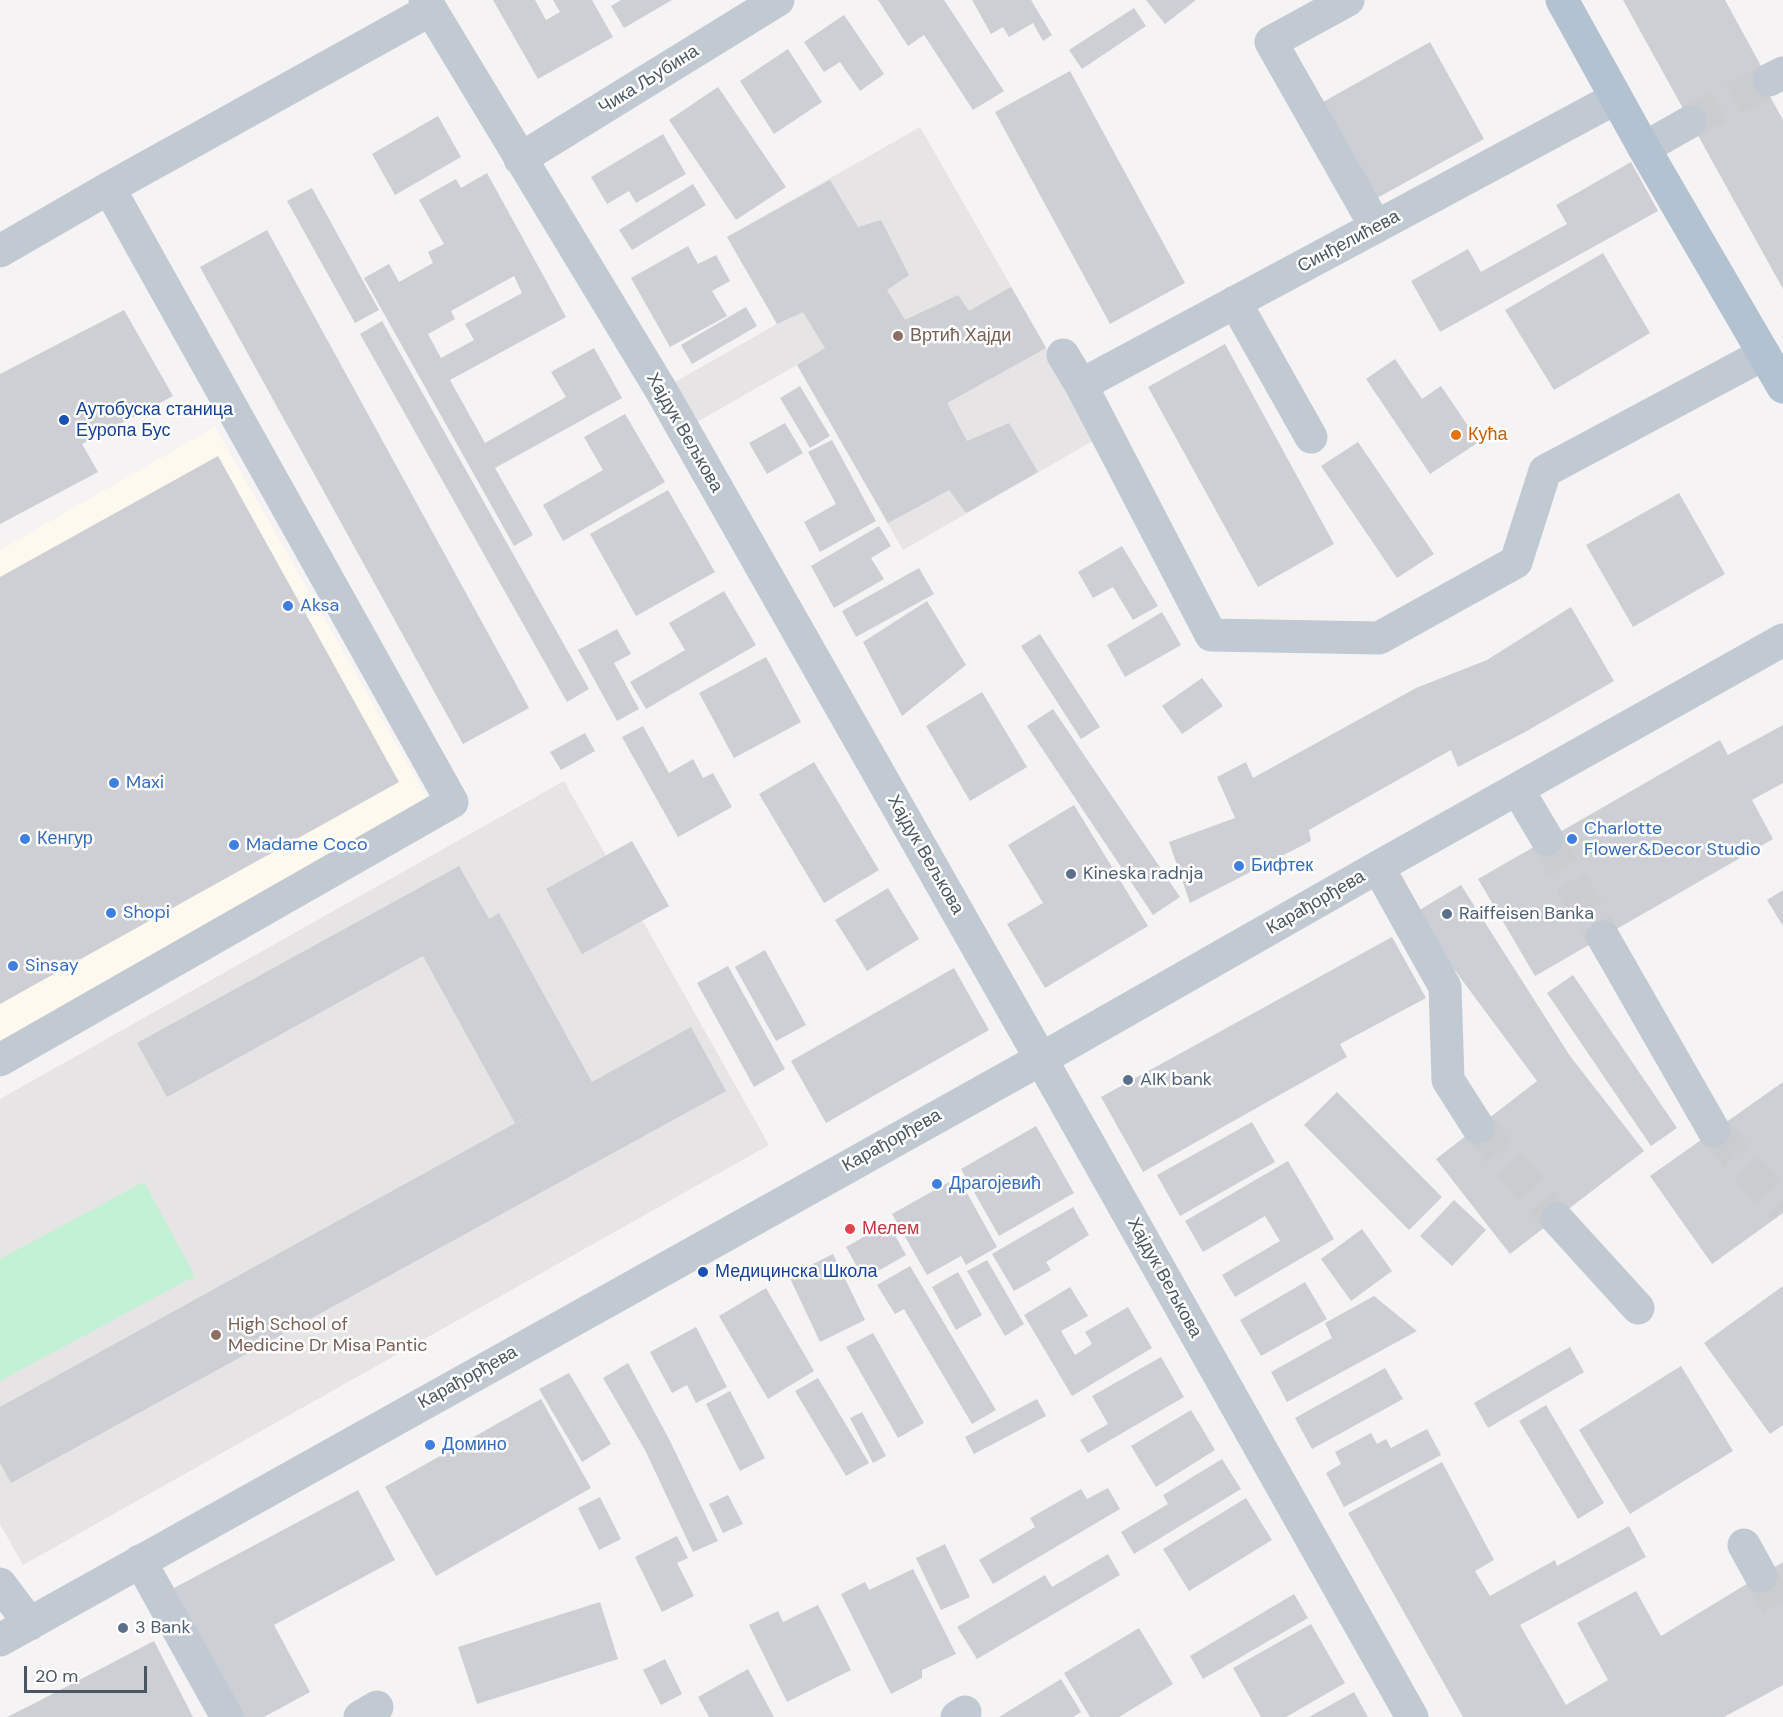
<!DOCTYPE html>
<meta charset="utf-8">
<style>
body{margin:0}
#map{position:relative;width:1783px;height:1717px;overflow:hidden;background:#f5f3f3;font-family:"DM Sans",sans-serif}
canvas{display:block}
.scale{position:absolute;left:24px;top:1666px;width:123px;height:27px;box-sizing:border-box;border:3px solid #4a5661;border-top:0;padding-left:8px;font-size:18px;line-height:21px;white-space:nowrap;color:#4a5661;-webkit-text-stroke:4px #fff;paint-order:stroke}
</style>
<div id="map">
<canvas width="1783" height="1717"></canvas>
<div class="scale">20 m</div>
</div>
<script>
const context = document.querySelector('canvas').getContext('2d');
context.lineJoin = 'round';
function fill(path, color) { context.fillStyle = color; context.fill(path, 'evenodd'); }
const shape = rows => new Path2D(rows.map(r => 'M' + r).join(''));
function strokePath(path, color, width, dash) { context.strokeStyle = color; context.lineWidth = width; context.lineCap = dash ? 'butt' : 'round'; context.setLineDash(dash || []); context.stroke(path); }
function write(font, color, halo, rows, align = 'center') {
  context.font = font + ' "DM Sans",sans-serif'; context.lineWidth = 5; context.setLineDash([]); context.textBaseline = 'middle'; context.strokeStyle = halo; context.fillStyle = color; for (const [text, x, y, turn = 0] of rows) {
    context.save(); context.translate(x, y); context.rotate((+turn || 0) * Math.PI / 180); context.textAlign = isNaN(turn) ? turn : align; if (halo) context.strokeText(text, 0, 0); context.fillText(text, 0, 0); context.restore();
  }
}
const commercial = shape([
 [215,427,427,798,0,1042,0,550]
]);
const education = shape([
 [920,127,1098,438,903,550,797,365,683,430,661,390,777,324,727,237],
 [564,781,769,1145,23,1565,0,1524,0,1099]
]);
const green = shape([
 [144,1182,195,1276,0,1381,0,1259]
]);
const building = shape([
 [493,0,535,0,546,20,560,12,553,0,592,0,613,37,538,79],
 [621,0,672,0,624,28,611,6],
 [878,0,944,0,1004,91,973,110,924,35,908,46],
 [972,0,1031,0,1052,35,1043,41,1033,23,1009,37,1003,27,991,34],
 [1146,0,1196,0,1165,24],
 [1623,0,1725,0,1772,86,1766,89,1783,120,1783,289],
 [1134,8,1146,26,1082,69,1069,50],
 [844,15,884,74,860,91,840,62,824,72,804,42],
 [1430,42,1484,139,1377,198,1323,102],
 [788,49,822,102,774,134,740,81],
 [1070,71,1185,283,1110,324,995,112],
 [718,87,786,187,736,220,669,120],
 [438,116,461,157,395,195,372,154],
 [663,134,686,174,636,203,629,191,607,204,591,177],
 [1631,162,1658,211,1440,332,1411,281,1468,249,1481,272,1567,224,1556,205],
 [487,173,566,317,450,380,485,443,566,397,551,372,594,348,622,398,495,468,533,535,514,546,364,278,389,264,399,282,433,263,428,252,444,244,419,200,456,179,461,188],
 [514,276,522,293,465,324,474,340,441,358,428,334,455,319,451,311],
 [830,180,858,227,881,220,909,275,887,290,905,320,958,295,969,311,1011,287,1046,348,947,403,967,441,1009,423,1038,472,966,513,949,490,888,523,797,365,825,348,803,312,777,324,727,237],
 [693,184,706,205,632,250,619,230],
 [312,188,379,310,355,323,287,201],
 [267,230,529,708,463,744,200,267],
 [688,246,698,264,716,255,730,281,712,291,727,316,670,347,631,278],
 [1603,253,1650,333,1554,390,1505,310],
 [746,307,757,326,692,364,681,345],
 [124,310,173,396,82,444,98,472,0,524,0,374],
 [382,321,589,689,567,702,360,334],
 [1225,344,1334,544,1258,587,1148,387],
 [1395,359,1422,399,1441,386,1479,442,1430,474,1366,379],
 [800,386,830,436,810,448,780,398],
 [625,414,665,482,563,541,543,505,603,470,584,437],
 [785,423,803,453,767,474,749,443],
 [832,440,876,521,820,552,804,522,836,504,808,452],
 [1358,442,1434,554,1397,578,1321,466],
 [218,456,399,782,0,1004,0,577],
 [668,490,715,572,636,616,590,534],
 [1679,493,1725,574,1633,627,1586,545],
 [879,526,891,546,871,558,884,579,834,608,811,566],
 [1122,546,1158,606,1133,620,1113,587,1093,598,1078,572],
 [919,568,934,594,856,637,842,611],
 [724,591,756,645,646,709,630,682,685,650,669,623],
 [927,601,966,665,902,716,863,642],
 [1571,607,1614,681,1525,732,1458,767,1451,750,1309,830,1311,841,1190,903,1169,842,1235,818,1217,777,1246,762,1253,778,1416,688,1487,660],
 [1162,612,1181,645,1125,677,1107,645],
 [617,629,631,654,614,663,639,709,617,721,578,650],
 [1040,634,1100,727,1081,739,1021,646],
 [766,657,801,722,734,758,699,693],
 [1202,678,1223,706,1182,734,1162,706],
 [982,692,1027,767,970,801,926,726],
 [1053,709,1180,897,1153,915,1027,726],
 [1783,725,1783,783,1752,800,1773,839,1535,976,1478,879,1720,740,1728,755],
 [643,726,669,773,693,759,703,778,713,773,732,807,678,837,622,737],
 [585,733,595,751,561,770,550,752],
 [814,762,879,870,824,903,759,794],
 [1074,805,1148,926,1045,988,1007,924,1043,903,1008,845],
 [632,841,669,906,582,954,546,889],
 [459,866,489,919,499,913,592,1082,691,1027,726,1091,11,1483,0,1463,0,1407,570,1093,515,1123,423,956,167,1097,137,1043],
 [1461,885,1570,1056,1644,1151,1510,1254,1436,1159,1537,1081,1413,914],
 [888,888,919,939,867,971,835,920],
 [1783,890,1783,926,1767,900],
 [1392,937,1426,998,1340,1044,1347,1057,1143,1172,1101,1097],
 [765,950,806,1025,776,1041,735,967],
 [728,966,785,1069,754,1087,697,983],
 [954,968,989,1030,826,1123,791,1061],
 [1573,975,1677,1128,1651,1146,1547,993],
 [1783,1082,1783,1213,1712,1264,1650,1176],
 [1337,1092,1442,1197,1409,1230,1304,1125],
 [1252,1122,1275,1162,1180,1216,1157,1175],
 [1036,1126,1074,1193,999,1236,961,1169],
 [1288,1161,1334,1239,1235,1297,1222,1275,1280,1241,1265,1216,1203,1252,1185,1221],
 [958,1177,997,1247,966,1265,961,1256,927,1275,892,1214],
 [1454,1200,1486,1230,1452,1266,1420,1236],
 [1073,1207,1089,1235,1046,1262,1051,1270,1014,1291,992,1254],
 [888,1223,906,1255,864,1279,846,1247],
 [1362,1229,1392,1271,1351,1301,1321,1259],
 [833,1254,865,1320,820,1342,789,1276],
 [987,1260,1024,1324,1005,1336,967,1271],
 [910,1266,996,1410,972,1424,904,1309,895,1314,877,1285],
 [958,1272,982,1315,956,1330,932,1287],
 [1305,1282,1327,1319,1261,1356,1240,1320],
 [1783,1286,1783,1425,1770,1434,1704,1343],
 [1070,1287,1088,1316,1061,1331,1075,1355,1092,1344,1085,1332,1128,1307,1152,1348,1072,1396,1024,1315],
 [766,1288,814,1371,768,1399,719,1316],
 [1374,1296,1417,1331,1287,1402,1271,1372,1332,1338,1325,1323],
 [696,1327,727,1387,696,1403,687,1385,672,1393,650,1352],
 [873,1333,924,1423,898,1438,846,1347],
 [1570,1347,1584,1372,1488,1428,1474,1403],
 [1161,1357,1184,1397,1088,1453,1080,1440,1108,1424,1092,1396],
 [628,1363,669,1439,718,1541,693,1552,645,1450,603,1378],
 [1681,1366,1733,1451,1630,1514,1579,1430],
 [1385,1368,1403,1399,1312,1449,1295,1418],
 [569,1373,611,1444,582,1462,539,1389],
 [818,1378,869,1463,846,1476,795,1391],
 [730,1391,765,1458,740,1471,706,1404],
 [541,1399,591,1488,436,1576,385,1487],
 [1037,1399,1046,1416,974,1454,965,1437],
 [1546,1405,1604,1503,1578,1519,1519,1421],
 [1191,1410,1215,1450,1156,1487,1131,1446],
 [862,1412,886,1456,873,1463,850,1418],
 [1427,1429,1441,1455,1344,1507,1326,1473,1341,1464,1335,1452,1371,1433,1377,1444,1386,1439,1391,1448],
 [1222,1459,1241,1489,1134,1554,1121,1532,1168,1504,1163,1495],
 [1442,1462,1494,1560,1475,1571,1490,1596,1555,1560,1557,1566,1629,1526,1646,1557,1520,1625,1566,1705,1608,1680,1577,1623,1636,1591,1661,1636,1783,1562,1783,1685,1724,1717,1463,1717,1348,1513],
 [1108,1488,1120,1509,993,1584,979,1560,1035,1527,1030,1518,1081,1489,1087,1499],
 [358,1490,395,1560,274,1625,310,1692,264,1717,243,1717,174,1588],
 [728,1495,743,1524,723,1533,709,1504],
 [600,1497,621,1539,599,1550,578,1508],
 [1246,1498,1272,1540,1189,1591,1163,1549],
 [677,1536,688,1558,677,1563,694,1596,662,1612,635,1557],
 [945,1544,970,1597,941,1610,916,1558],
 [1108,1554,1120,1575,977,1659,957,1627,1045,1575,1052,1587],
 [913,1569,956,1654,922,1670,922,1678,891,1694,841,1594,865,1582,869,1590],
 [1294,1594,1308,1618,1203,1679,1190,1656],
 [600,1602,618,1659,477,1704,458,1647],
 [818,1605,851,1670,787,1702,749,1625,778,1611,783,1622],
 [1311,1624,1345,1683,1286,1717,1261,1717,1233,1668],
 [1139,1628,1173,1684,1119,1717,1090,1717,1064,1673],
 [154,1641,193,1717,7,1717,37,1702],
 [665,1659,682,1694,661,1705,643,1670],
 [748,1669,774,1717,709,1717,698,1697],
 [1061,1679,1081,1712,1073,1717,999,1717],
 [1354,1692,1368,1717,1309,1717]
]);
const minorTunnel = shape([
 [1690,122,1769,80],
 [1547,839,1603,937],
 [1478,1127,1557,1219],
 [1714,1131,1783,1208],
 [1761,1576,1783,1613]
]);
const minor = shape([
 [425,0,661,390,1041,1059,1412,1717],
 [1348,0,1271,42,1376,227],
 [1769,80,1783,73],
 [1644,148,1690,122],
 [520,159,778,0],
 [0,251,109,188,430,10],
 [1235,302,1311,437],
 [1063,355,1081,385,1211,635,1379,638,1516,562,1545,471,1764,354],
 [1081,385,1616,98],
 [1518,790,1547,839],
 [1378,867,1445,987,1448,1080,1478,1127],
 [1603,937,1714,1131],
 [0,1060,452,802,109,188],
 [1557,1219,1638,1308],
 [1744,1545,1761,1576],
 [140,1561,227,1717],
 [0,1584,30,1624],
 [0,1640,1041,1059,1378,867,1783,640],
 [360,1717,377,1707],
 [957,1717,965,1712]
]);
const major = shape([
 [1562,0,1644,148,1783,387]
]);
const markers = [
 [898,336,6,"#8d6e63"],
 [64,420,6,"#1a4fb4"],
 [1456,435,6,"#e8710a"],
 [288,606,6,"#3f7fe0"],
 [114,783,6,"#3f7fe0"],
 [25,839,6,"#3f7fe0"],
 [1572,839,6,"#3f7fe0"],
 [234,845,6,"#3f7fe0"],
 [1239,866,6,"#3f7fe0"],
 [1071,874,6,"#5c6f8a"],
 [111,913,6,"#3f7fe0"],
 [1447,914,6,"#5c6f8a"],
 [13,966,6,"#3f7fe0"],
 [1128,1080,6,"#5c6f8a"],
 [937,1184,6,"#3f7fe0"],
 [850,1229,6,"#e0444e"],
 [703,1272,6,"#1a4fb4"],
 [216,1335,6,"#8d6e63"],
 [430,1445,6,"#3f7fe0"],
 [123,1628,6,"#5c6f8a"]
];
const streetNames = [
 ["Чика Љубина",649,80,-32],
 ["Синђелићева",1349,242,-28],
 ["Хајдук Вељкова",684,433,60],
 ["Хајдук Вељкова",925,855,60],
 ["Карађорђева",1316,903,-30],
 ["Карађорђева",892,1141,-29],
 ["Хајдук Вељкова",1164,1278,61],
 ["Карађорђева",468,1378,-29]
];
const educationNames = [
 ["Вртић Хајди",910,336],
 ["High School of",228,1325],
 ["Medicine Dr Misa Pantic",228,1346]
];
const transitNames = [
 ["Аутобуска станица",76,410],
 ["Еуропа Бус",76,431],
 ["Медицинска Школа",715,1272]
];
const foodNames = [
 ["Кућа",1468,435]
];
const shopNames = [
 ["Aksa",300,606],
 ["Maxi",126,783],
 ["Charlotte",1584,829],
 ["Flower&Decor Studio",1584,850],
 ["Кенгур",37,839],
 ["Madame Coco",246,845],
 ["Бифтек",1251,866],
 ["Shopi",123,913],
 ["Sinsay",25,966],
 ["Драгојевић",949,1184],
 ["Домино",442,1445]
];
const serviceNames = [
 ["Kineska radnja",1083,874],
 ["Raiffeisen Banka",1459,914],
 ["AIK bank",1140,1080],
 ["3 Bank",135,1628]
];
const healthNames = [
 ["Мелем",862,1229]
];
fill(commercial, '#fdf9ef');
fill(education, '#e6e4e5');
fill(green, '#c3f1d5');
fill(building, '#cdcfd5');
strokePath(minorTunnel, '#caccce', 33, [33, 16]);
strokePath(minor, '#c1cad2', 33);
strokePath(major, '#b3c2d1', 33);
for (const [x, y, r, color] of markers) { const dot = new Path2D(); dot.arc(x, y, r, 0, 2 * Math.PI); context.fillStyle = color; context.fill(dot); strokePath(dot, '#fff', 2); }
write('18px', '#4a5661', '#fff', streetNames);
write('18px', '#785e54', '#fff', educationNames, 'left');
write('18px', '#164399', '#fff', transitNames, 'left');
write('18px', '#c56008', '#fff', foodNames, 'left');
write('18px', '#366cbe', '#fff', shopNames, 'left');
write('18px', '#4e5e75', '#fff', serviceNames, 'left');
write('18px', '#be3a42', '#fff', healthNames, 'left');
</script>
